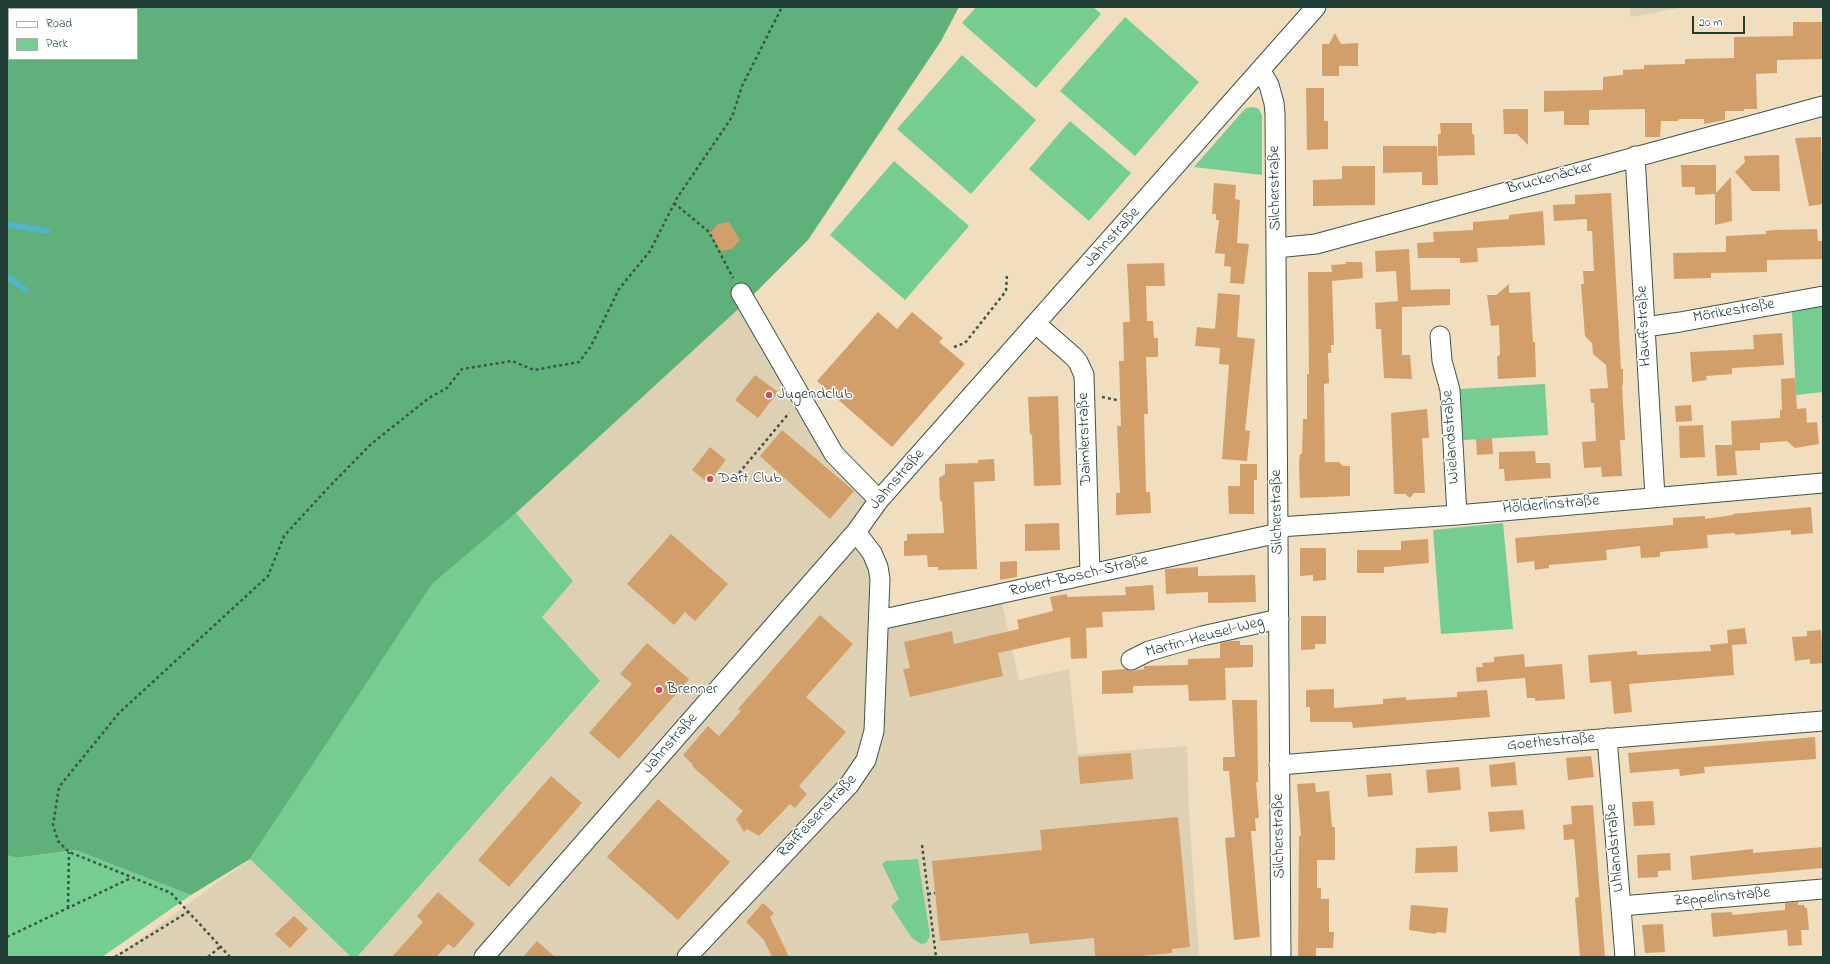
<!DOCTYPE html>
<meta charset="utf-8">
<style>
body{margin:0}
#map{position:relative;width:1830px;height:964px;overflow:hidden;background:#f1debf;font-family:"Indie Flower",sans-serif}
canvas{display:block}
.frame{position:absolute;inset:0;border:8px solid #1f3d34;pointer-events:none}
.legend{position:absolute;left:8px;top:8px;width:130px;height:52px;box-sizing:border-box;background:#fff;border:1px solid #a5b1ae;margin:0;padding:5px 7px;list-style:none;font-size:12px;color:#1f3d34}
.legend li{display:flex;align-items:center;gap:8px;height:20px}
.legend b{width:20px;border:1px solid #a5b1ae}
.scale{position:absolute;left:1692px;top:16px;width:53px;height:18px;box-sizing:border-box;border:2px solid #1f3d34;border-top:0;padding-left:5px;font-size:12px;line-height:14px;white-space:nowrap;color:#1f3d34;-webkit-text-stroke:3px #fff;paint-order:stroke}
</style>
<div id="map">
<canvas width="1830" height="964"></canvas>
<div class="frame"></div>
<ul class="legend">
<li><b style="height:5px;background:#fff"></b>Road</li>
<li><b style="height:11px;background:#75cd92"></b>Park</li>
</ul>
<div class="scale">20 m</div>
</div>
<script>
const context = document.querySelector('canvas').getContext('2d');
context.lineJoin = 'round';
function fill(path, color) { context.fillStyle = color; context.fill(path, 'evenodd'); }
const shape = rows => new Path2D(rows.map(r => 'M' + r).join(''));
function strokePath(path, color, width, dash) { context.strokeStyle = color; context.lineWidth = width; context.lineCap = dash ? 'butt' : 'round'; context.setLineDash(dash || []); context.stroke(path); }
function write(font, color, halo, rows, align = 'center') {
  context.font = font + ' "Indie Flower",sans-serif'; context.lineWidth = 3; context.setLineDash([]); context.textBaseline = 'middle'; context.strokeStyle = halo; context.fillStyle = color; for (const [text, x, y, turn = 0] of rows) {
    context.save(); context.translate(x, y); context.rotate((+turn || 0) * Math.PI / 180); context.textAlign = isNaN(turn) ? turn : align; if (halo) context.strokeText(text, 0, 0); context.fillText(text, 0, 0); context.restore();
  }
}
const built = shape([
 [1629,7,1684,7,1631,17],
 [746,302,801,399,879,500,856,532,865,542,880,619,1000,595,1019,680,1069,669,1078,754,1187,746,1189,814,1199,957,357,957,600,682,542,617,573,581,516,513],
 [250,859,351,957,115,957]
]);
const green = shape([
 [976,7,1093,7,1101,14,1036,88,962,23],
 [1125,17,1199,82,1135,156,1060,91],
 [962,55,1036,120,971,194,897,129],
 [1253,107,1259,109,1262,116,1262,175,1194,167,1243,111,1246,108],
 [1070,121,1131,173,1089,221,1029,169],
 [894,161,969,226,905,300,830,235],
 [1823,306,1823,392,1796,395,1792,312],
 [1545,384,1548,435,1463,440,1460,389],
 [516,513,573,581,542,617,600,681,357,957,351,957,250,859,431,584],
 [1503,523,1513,629,1441,634,1433,530],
 [75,850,191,895,102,957,7,957,7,855,16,858],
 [918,859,930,936,926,943,921,944,911,937,891,906,899,899,882,864,886,861]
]);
const forest = shape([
 [7,7,959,7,941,41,808,240,746,302,516,513,432,584,250,859,191,895,75,850,16,858,7,855],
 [9,9,137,9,137,59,9,59]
]);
const stream = shape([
 [7,224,47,231],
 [7,277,26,290]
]);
const building = shape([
 [1793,22,1823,22,1823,59,1777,60,1777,73,1756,74,1757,109,1744,109,1744,111,1725,111,1725,120,1704,124,1704,119,1679,119,1678,121,1661,121,1660,137,1645,137,1645,109,1589,110,1589,125,1564,125,1564,111,1544,112,1544,91,1603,90,1603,77,1623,75,1623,70,1644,69,1644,65,1685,64,1685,59,1734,58,1734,37,1793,36],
 [1335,33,1341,44,1358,43,1358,66,1339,66,1339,76,1322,76,1322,44,1329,44],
 [1306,88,1324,88,1324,121,1328,121,1328,149,1307,150],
 [1503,109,1528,109,1528,145,1517,134,1504,134],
 [1440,123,1472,123,1472,134,1474,134,1475,155,1438,156,1438,134,1441,134],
 [1821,137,1823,204,1809,206,1795,138],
 [1383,146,1437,146,1438,185,1422,185,1422,172,1383,173],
 [1779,155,1780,191,1752,191,1735,172,1745,162,1744,156],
 [1681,165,1716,165,1716,193,1731,177,1732,221,1715,225,1715,194,1695,195,1695,187,1682,187],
 [1342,166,1375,166,1375,205,1313,206,1313,180,1342,179],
 [1214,183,1236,185,1235,199,1240,200,1237,243,1249,244,1244,284,1230,283,1231,267,1224,266,1225,254,1215,253,1219,220,1216,220,1216,214,1212,214],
 [1611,193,1621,369,1623,369,1623,385,1622,385,1625,440,1620,440,1622,476,1602,477,1601,467,1584,468,1582,442,1596,441,1594,403,1591,403,1590,389,1608,388,1606,365,1593,354,1592,343,1585,336,1581,284,1584,284,1583,271,1594,271,1592,231,1587,231,1587,219,1554,221,1553,205,1575,204,1575,195],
 [1543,211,1545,245,1477,248,1478,262,1460,263,1460,258,1418,258,1417,243,1434,242,1433,232,1473,230,1473,222,1509,219,1509,215],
 [729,222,740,240,732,249,721,251,710,233,718,224],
 [1817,229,1818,241,1823,241,1823,259,1767,260,1767,272,1711,273,1711,278,1674,279,1673,253,1726,252,1726,236,1766,234,1766,231,1774,230],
 [1409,249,1411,290,1450,289,1450,305,1402,307,1402,355,1410,355,1412,379,1384,378,1381,329,1376,329,1375,303,1398,301,1396,271,1376,272,1375,251],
 [1346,262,1362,262,1363,278,1332,281,1334,345,1331,345,1331,353,1328,353,1329,383,1324,384,1325,462,1339,462,1343,466,1350,466,1350,496,1300,498,1299,463,1300,454,1302,454,1303,419,1307,419,1307,374,1309,374,1308,272,1332,272,1331,265,1346,264],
 [1164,263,1165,286,1146,286,1147,321,1153,321,1154,338,1158,338,1158,357,1146,357,1148,414,1144,414,1146,492,1150,492,1151,513,1116,515,1116,493,1120,493,1117,426,1121,426,1119,361,1124,361,1123,322,1130,322,1127,264],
 [1509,284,1509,293,1530,292,1533,342,1535,342,1536,377,1498,379,1497,357,1500,354,1499,325,1491,326,1487,295,1496,295],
 [1218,293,1240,295,1237,337,1255,339,1245,430,1250,431,1247,461,1222,459,1229,365,1219,364,1220,348,1195,346,1197,327,1215,329],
 [878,312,897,329,912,312,943,338,939,342,965,364,892,447,817,381],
 [1782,333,1784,365,1732,368,1732,374,1706,376,1707,380,1692,382,1690,352,1754,349,1753,335],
 [755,375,778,392,758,418,735,400],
 [1795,378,1797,409,1806,408,1807,423,1817,422,1819,444,1795,448,1787,441,1760,443,1760,450,1735,451,1737,475,1717,476,1715,445,1732,445,1731,421,1780,418,1780,410,1782,410,1781,379],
 [1058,396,1061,485,1034,486,1032,434,1030,435,1028,397],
 [1691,405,1692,421,1676,422,1675,406],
 [1427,409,1429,438,1422,438,1425,493,1414,493,1410,498,1405,494,1394,494,1391,413],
 [1703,425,1705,457,1680,458,1679,426],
 [782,430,854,491,830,519,760,456],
 [1492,438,1493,454,1477,455,1476,439],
 [710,447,726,460,708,483,692,470],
 [1535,451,1536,463,1550,463,1551,478,1505,481,1504,469,1499,469,1499,452],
 [994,459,995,481,974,482,977,569,938,570,938,567,928,567,927,555,904,556,904,541,907,541,907,534,944,533,942,502,940,500,939,478,945,474,945,464,978,463,978,460],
 [1240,464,1257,464,1257,480,1254,480,1254,514,1229,514,1228,486,1240,486],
 [1811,507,1813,533,1791,535,1791,530,1735,535,1735,533,1707,535,1708,548,1660,552,1660,557,1641,558,1640,546,1606,550,1607,560,1549,565,1549,568,1535,570,1534,561,1517,563,1515,538,1673,525,1673,518,1705,516,1705,519,1733,515,1733,514],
 [1059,523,1060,550,1025,551,1025,524],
 [671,534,728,584,695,621,685,612,674,625,627,584],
 [1428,539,1429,563,1384,567,1384,573,1357,573,1357,550,1401,550,1401,541],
 [1300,548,1326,548,1326,580,1313,581,1313,575,1300,576],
 [1017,561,1017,577,1000,580,1000,562],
 [1198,567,1198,576,1255,575,1256,602,1208,603,1208,592,1166,594,1165,569],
 [1153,585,1155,610,1102,612,1103,627,1086,628,1087,658,1071,659,1070,637,998,653,1003,676,910,697,903,669,910,668,904,642,952,631,954,644,1019,629,1017,620,1053,611,1050,597,1067,594,1067,597,1126,595,1125,587],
 [820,615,853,644,806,697,846,732,799,786,807,794,795,808,790,804,759,836,747,829,744,832,736,819,743,811,692,766,693,765,683,755,708,726,719,736,741,711,738,709],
 [1301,616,1326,616,1326,644,1315,644,1315,649,1301,650],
 [1745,628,1747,644,1732,645,1734,675,1629,684,1632,712,1614,714,1611,681,1590,683,1588,655,1637,651,1637,655,1711,651,1710,645,1728,643,1727,630],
 [1821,630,1823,663,1810,664,1810,659,1795,661,1792,637,1807,636,1807,631],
 [1230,641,1240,641,1240,645,1253,645,1253,667,1225,668,1226,700,1189,701,1188,685,1133,686,1133,693,1102,694,1102,671,1125,669,1131,671,1144,669,1144,666,1188,665,1188,659,1220,658,1220,643],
 [647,643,689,679,619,759,589,733,632,684,620,674],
 [1524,654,1525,667,1562,664,1565,699,1535,701,1535,698,1527,698,1525,678,1477,682,1476,667,1483,667,1482,663,1494,662,1494,657],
 [1334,689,1334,708,1383,704,1383,699,1406,697,1406,700,1457,697,1457,692,1487,690,1490,717,1353,728,1352,722,1310,722,1310,707,1306,707,1306,690],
 [1232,700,1257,700,1258,782,1256,782,1259,818,1255,818,1256,831,1251,831,1260,937,1234,940,1225,838,1235,837,1229,771,1223,771,1223,757,1235,757],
 [1815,737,1816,759,1704,767,1705,773,1680,776,1679,769,1630,773,1628,753],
 [1131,753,1133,779,1080,784,1078,757],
 [1591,756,1594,777,1568,780,1566,758],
 [1515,762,1517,785,1491,787,1489,765],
 [1459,767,1461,790,1428,793,1426,770],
 [1391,773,1393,795,1368,797,1366,775],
 [551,776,582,803,509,887,478,860],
 [1315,783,1316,792,1329,791,1332,827,1335,827,1335,860,1317,860,1317,888,1321,888,1321,899,1329,899,1329,932,1334,932,1333,948,1316,948,1316,957,1298,957,1299,836,1301,836,1297,784],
 [658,799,730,862,678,920,607,857],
 [1653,801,1655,825,1634,826,1632,802],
 [1593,805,1605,957,1580,957,1575,898,1579,897,1574,839,1564,840,1563,825,1572,824,1571,806],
 [1523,810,1525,829,1490,832,1488,812],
 [1178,817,1190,947,1172,949,1172,953,1131,957,1095,957,1094,938,1030,944,1028,933,940,941,932,861,1042,850,1040,830],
 [1457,846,1458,872,1415,873,1416,848],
 [1823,847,1823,868,1692,880,1690,856,1753,849,1753,853],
 [1670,853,1671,870,1658,871,1658,877,1638,878,1637,855],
 [438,892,475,924,454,948,448,944,436,957,392,957,423,922,417,916],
 [1798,902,1798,905,1804,905,1805,908,1807,908,1809,930,1801,930,1802,945,1788,946,1787,930,1713,937,1711,913,1732,912,1732,915,1785,910,1785,903],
 [763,903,774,913,770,917,789,957,772,957,764,940,746,922],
 [1411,905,1448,908,1446,933,1437,932,1436,934,1409,930],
 [294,916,308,929,290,948,275,934],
 [1663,924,1665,952,1645,953,1642,925],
 [537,941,555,957,523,957]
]);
const path = shape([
 [674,203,709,232,733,278],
 [954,347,965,343,1006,291,1007,275],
 [1102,397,1117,400],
 [739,473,789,413],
 [922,845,936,957],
 [928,894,935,893],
 [68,908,69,852],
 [7,937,131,878],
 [115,957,188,912],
 [208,957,220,947],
 [230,957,171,893,69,852,58,841,53,825,59,787,119,713,268,576,284,536,327,489,371,444,429,398,447,388,462,369,512,361,534,370,579,362,591,346,619,289,650,251,677,198,732,117,742,86,782,7]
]);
const street = shape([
 [1260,70,1269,85,1274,103,1275,114,1281,957],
 [1635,156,1655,497],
 [1276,248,1316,244,1823,106],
 [741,293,834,454,879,500],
 [1036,324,1074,357,1078,362,1084,375,1090,573],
 [1645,327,1680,322,1823,296],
 [1440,336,1442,361,1450,390,1457,515],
 [1279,527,1457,515,1823,483],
 [879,620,1279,533],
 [1131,660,1149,651,1202,636,1279,619],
 [1607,738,1625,957],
 [1279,765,1823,721],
 [1621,906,1823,889],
 [484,957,856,532,879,500,1316,7],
 [687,957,849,785,866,760,874,731,880,579,878,567,872,553,856,532]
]);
const markers = [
 [769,395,4,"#d1495b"],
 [710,479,4,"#d1495b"],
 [659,690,4,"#d1495b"]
];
const streetNames = [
 ["Bruckenäcker",1550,179,-15],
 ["Silcherstraße",1276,188,-91],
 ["Jahnstraße",1113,238,-48],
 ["Mörikestraße",1734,312,-10],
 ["Hauffstraße",1645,326,-93],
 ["Wielandstraße",1452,437,-94],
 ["Daimlerstraße",1086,439,-92],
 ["Jahnstraße",898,480,-49],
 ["Hölderlinstraße",1551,506,-5],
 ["Silcherstraße",1278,512,-91],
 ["Robert-Bosch-Straße",1079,577,-13],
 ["Martin-Heusel-Weg",1205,638,-15],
 ["Goethestraße",1551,743,-5],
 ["Jahnstraße",671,744,-49],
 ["Raiffeisenstraße",818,817,-47],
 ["Silcherstraße",1280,836,-91],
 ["Uhlandstraße",1616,848,-95],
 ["Zeppelinstraße",1722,898,-5]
];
const poiNames = [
 ["Jugendclub",777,395],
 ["Dart Club",718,479],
 ["Brenner",667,690]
];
fill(built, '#ded0b2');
fill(green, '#75cd92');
fill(forest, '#60b07c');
strokePath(stream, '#4fb7cd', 5.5);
fill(building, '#d29f6b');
strokePath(street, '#3e5549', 21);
strokePath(path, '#3e5549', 2.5, [3, 3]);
strokePath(street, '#fff', 19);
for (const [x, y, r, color] of markers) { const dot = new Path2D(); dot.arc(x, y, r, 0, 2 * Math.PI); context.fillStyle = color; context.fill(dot); strokePath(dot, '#fff', 1.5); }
write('16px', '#1f3d34', '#fff', streetNames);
write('16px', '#1f3d34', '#fff', poiNames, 'left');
</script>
